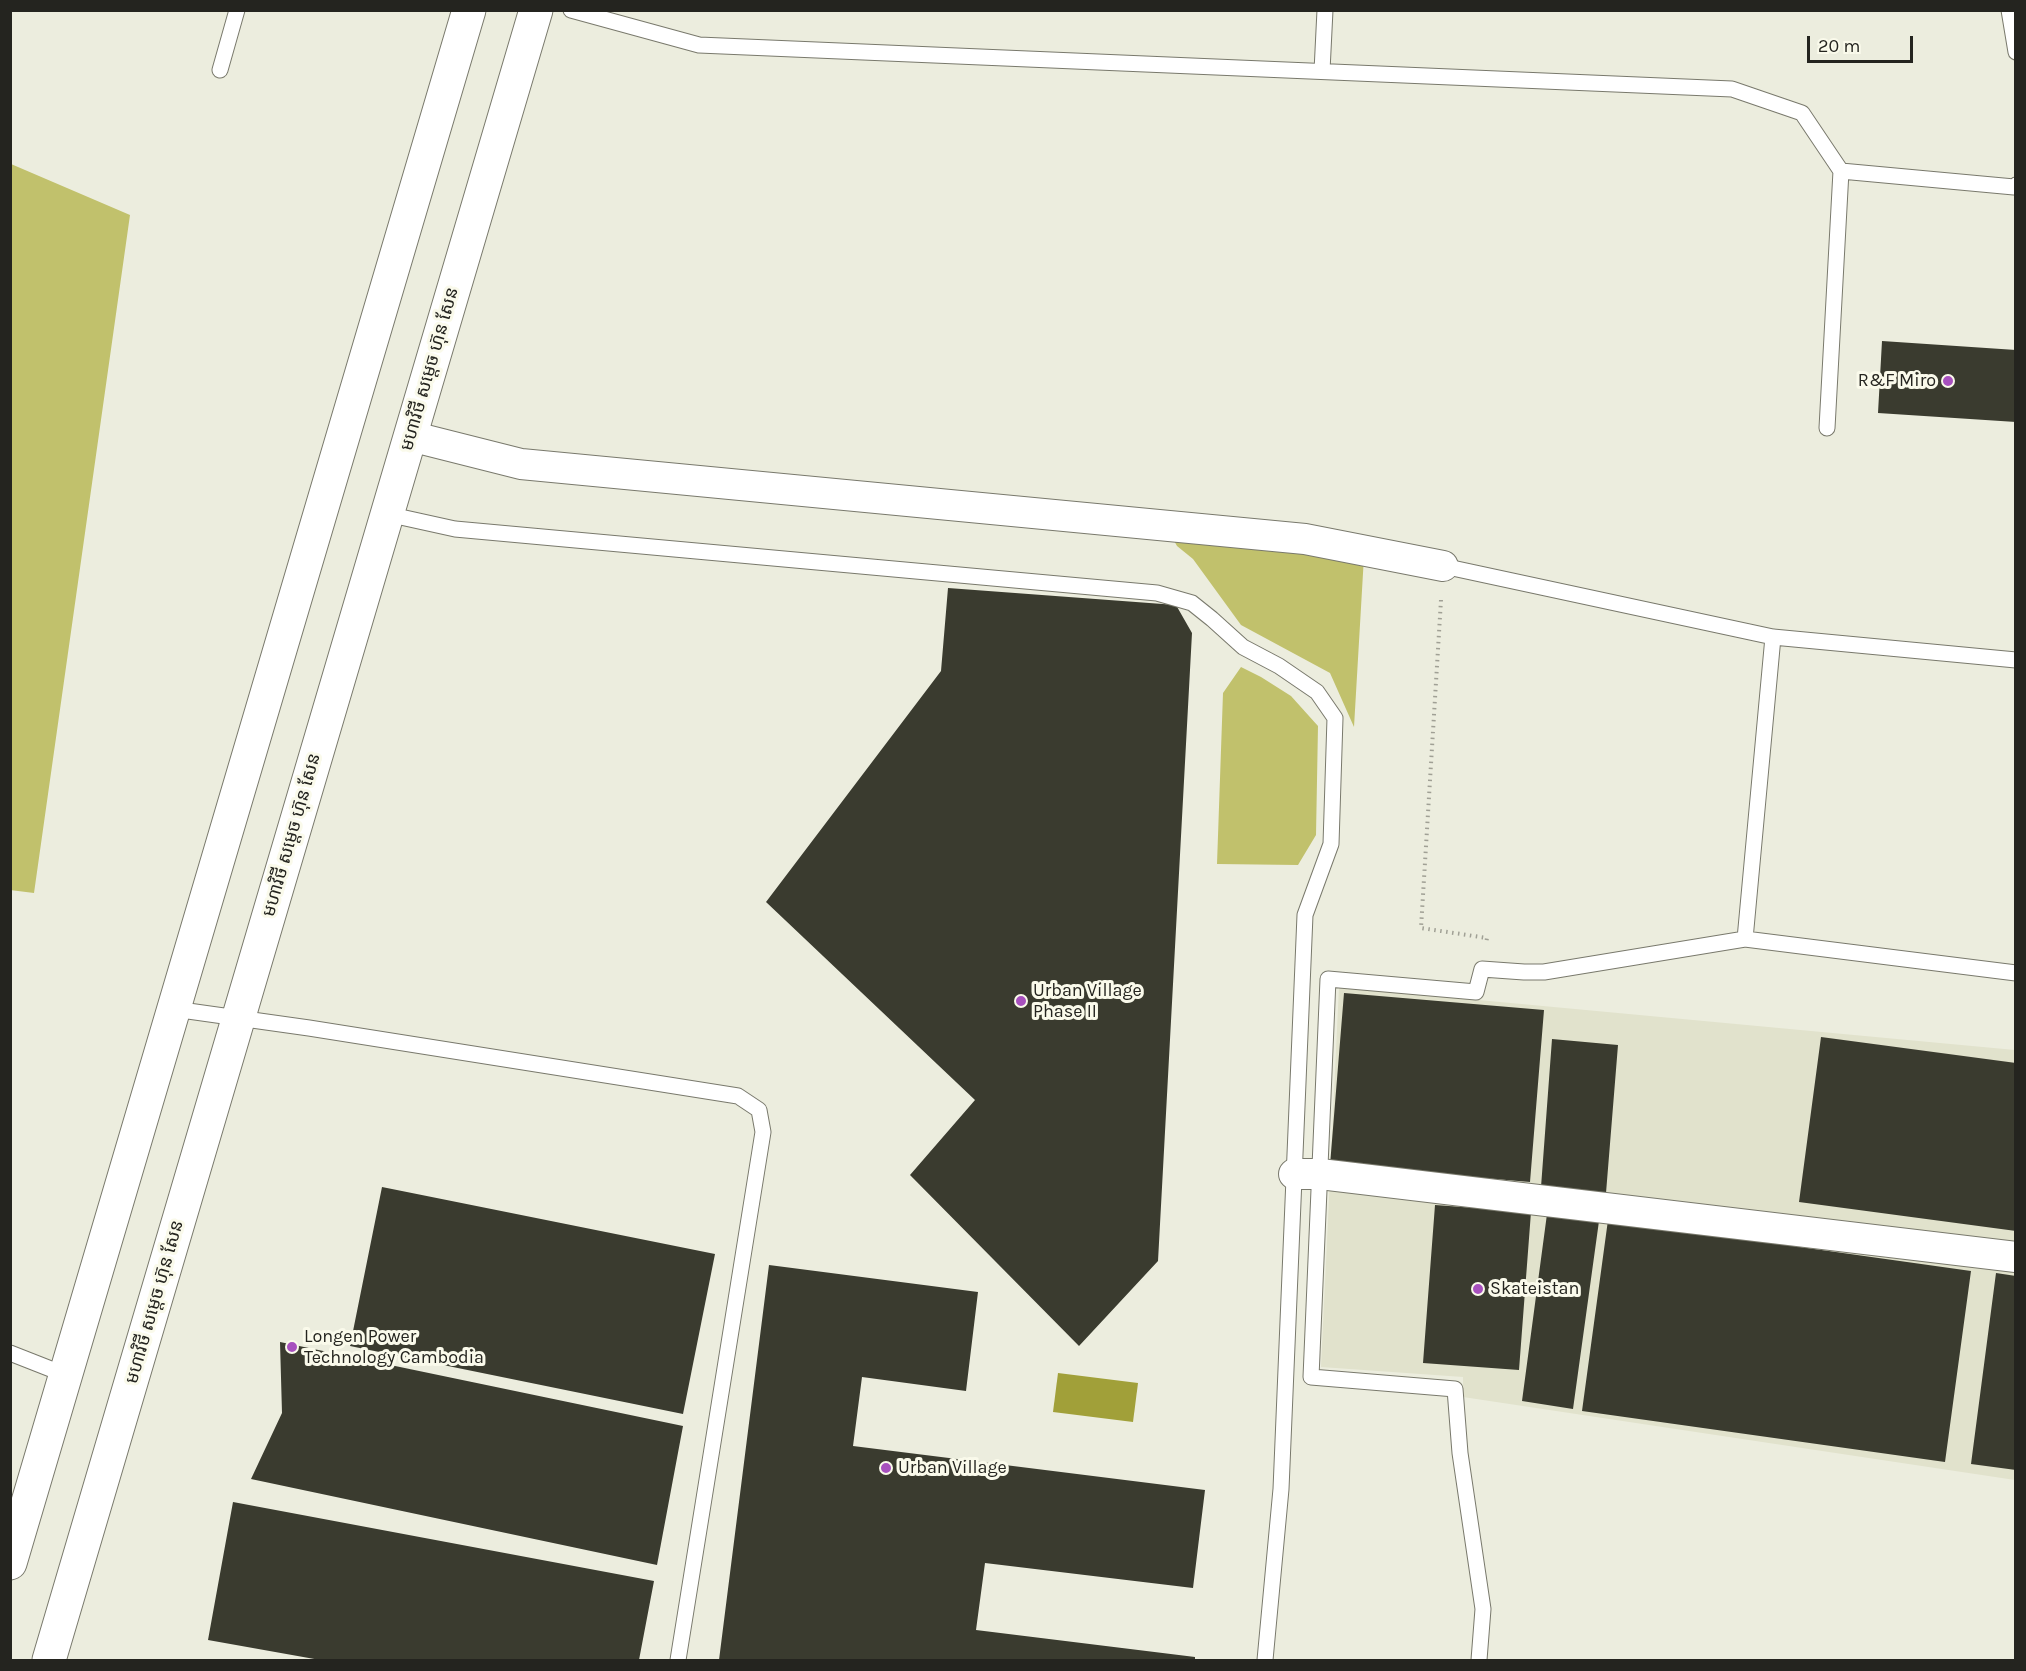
<!DOCTYPE html>
<meta charset="utf-8">
<style>
body{margin:0}
#map{position:relative;width:2026px;height:1671px;overflow:hidden;background:#ecedde;font-family:Karla,sans-serif}
canvas{display:block}
.frame{position:absolute;inset:0;border:12px solid #24241f;pointer-events:none}
.scale{position:absolute;left:1807px;top:36px;width:106px;height:27px;box-sizing:border-box;border:3px solid #24241f;border-top:0;padding-left:8px;font-size:18px;line-height:21px;white-space:nowrap;color:#24241f;-webkit-text-stroke:4px #fafaeb;paint-order:stroke}
</style>
<div id="map">
<canvas width="2026" height="1671"></canvas>
<div class="frame"></div>
<div class="scale">20 m</div>
</div>
<script>
const context = document.querySelector('canvas').getContext('2d');
context.lineJoin = 'round';
function fill(path, color) { context.fillStyle = color; context.fill(path, 'evenodd'); }
const shape = rows => new Path2D(rows.map(r => 'M' + r).join(''));
function strokePath(path, color, width, dash) { context.strokeStyle = color; context.lineWidth = width; context.lineCap = dash ? 'butt' : 'round'; context.setLineDash(dash || []); context.stroke(path); }
function write(font, color, halo, rows, align = 'center') {
  context.font = font + ' Karla,"Noto Sans Khmer",sans-serif'; context.lineWidth = 6; context.setLineDash([]); context.textBaseline = 'middle'; context.strokeStyle = halo; context.fillStyle = color; for (const [text, x, y, turn = 0] of rows) {
    context.save(); context.translate(x, y); context.rotate((+turn || 0) * Math.PI / 180); context.textAlign = isNaN(turn) ? turn : align; if (halo) context.strokeText(text, 0, 0); context.fillText(text, 0, 0); context.restore();
  }
}
const built = shape([
 [1339,987,2015,1050,2015,1480,1463,1397,1463,1377,1321,1367]
]);
const green = shape([
 [11,164,130,215,34,893,10,890],
 [1162,519,1365,539,1354,727,1330,673,1241,625,1193,559,1177,546],
 [1241,667,1261,677,1291,696,1318,726,1316,835,1298,865,1217,864,1223,693]
]);
const water = shape([
 [1058,1373,1138,1383,1133,1422,1053,1412]
]);
const building = shape([
 [1882,341,2016,350,2016,422,1878,413],
 [948,588,1176,605,1192,633,1158,1261,1079,1346,910,1175,975,1100,766,902,941,671],
 [1344,993,1544,1010,1530,1182,1330,1165],
 [1821,1037,2016,1063,2016,1231,1799,1202],
 [1552,1039,1618,1045,1606,1193,1541,1187],
 [382,1187,715,1254,683,1414,350,1346],
 [1435,1205,1531,1212,1519,1370,1423,1363],
 [1547,1214,1599,1221,1573,1409,1522,1401],
 [1608,1220,1971,1271,1945,1462,1582,1411],
 [769,1265,978,1292,966,1391,862,1377,853,1446,1205,1490,1193,1588,985,1563,976,1630,1195,1657,1195,1660,719,1660],
 [1996,1273,2016,1276,2016,1470,1971,1464],
 [280,1342,683,1426,657,1565,251,1479,282,1413],
 [233,1502,654,1581,639,1660,320,1660,208,1640]
]);
const path = shape([
 [1441,600,1421,928,1487,938,1486,943]
]);
const lane = shape([
 [571,10,699,45,1732,89,1802,113,1841,171,1827,428],
 [2009,10,2016,52],
 [220,70,237,10],
 [1322,71,1325,10],
 [1841,171,2014,187,2016,185],
 [387,514,455,529,1157,593,1192,603,1212,619,1243,647,1279,666,1317,692,1335,718,1331,844,1305,915,1281,1489,1265,1660],
 [1443,566,1773,637,2016,660],
 [1745,939,2016,973],
 [174,1009,309,1028,738,1096,759,1110,763,1132,678,1660],
 [10,1353,66,1375],
 [1479,1660,1483,1609,1460,1453,1455,1389,1311,1377,1328,979,1476,992,1482,969,1524,972,1544,972,1745,939,1773,637]
]);
const street = shape([
 [410,436,521,464,1305,539,1443,566],
 [1294,1174,1320,1174,2016,1257]
]);
const highway = shape([
 [10,1563,469,10],
 [49,1660,536,10]
]);
const markers = [
 [1948,381,6,"#a750be"],
 [1021,1001,6,"#a750be"],
 [1478,1289,6,"#a750be"],
 [292,1347,6,"#a750be"],
 [886,1468,6,"#a750be"]
];
const streetNames = [
 ["មហាវិថី សម្តេច ហ៊ុន សែន",430,369,-74],
 ["មហាវិថី សម្តេច ហ៊ុន សែន",292,835,-74],
 ["មហាវិថី សម្តេច ហ៊ុន សែន",155,1302,-74]
];
const poiNames = [
 ["R&F Miro",1936,381,"right"],
 ["Urban Village",1033,991],
 ["Phase II",1033,1012],
 ["Skateistan",1490,1289],
 ["Longen Power",304,1337],
 ["Technology Cambodia",304,1358],
 ["Urban Village",898,1468]
];
fill(built, '#e1e2cc');
fill(green, '#c1c16c');
fill(water, '#a1a039');
fill(building, '#3a3b2f');
strokePath(lane, '#79796c', 17);
strokePath(street, '#79796c', 32);
strokePath(highway, '#79796c', 35);
strokePath(path, '#a0a095', 4, [1.5, 4.5]);
strokePath(lane, '#fff', 15);
strokePath(street, '#fff', 30);
strokePath(highway, '#fff', 33);
for (const [x, y, r, color] of markers) { const dot = new Path2D(); dot.arc(x, y, r, 0, 2 * Math.PI); context.fillStyle = color; context.fill(dot); strokePath(dot, '#fafaeb', 2); }
write('18px', '#24241f', '#fafaeb', streetNames);
write('18px', '#24241f', '#fafaeb', poiNames, 'left');
</script>
